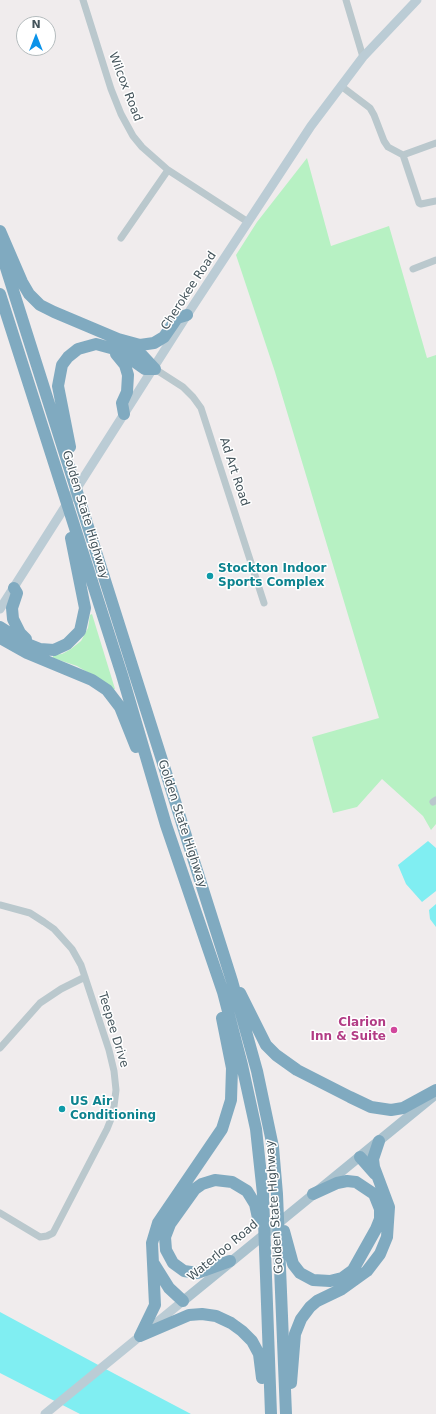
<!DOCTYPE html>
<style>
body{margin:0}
#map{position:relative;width:436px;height:1414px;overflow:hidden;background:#f0eced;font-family:"DejaVu Sans",sans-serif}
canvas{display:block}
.north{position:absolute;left:16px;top:16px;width:40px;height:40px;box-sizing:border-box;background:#fff;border:1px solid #b4bbbd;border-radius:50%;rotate:0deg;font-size:11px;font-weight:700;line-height:16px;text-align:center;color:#44545b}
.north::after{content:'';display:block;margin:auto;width:14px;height:18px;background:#0c93e9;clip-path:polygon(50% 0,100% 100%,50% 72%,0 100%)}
</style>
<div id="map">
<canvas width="436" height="1414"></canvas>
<div class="north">N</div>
</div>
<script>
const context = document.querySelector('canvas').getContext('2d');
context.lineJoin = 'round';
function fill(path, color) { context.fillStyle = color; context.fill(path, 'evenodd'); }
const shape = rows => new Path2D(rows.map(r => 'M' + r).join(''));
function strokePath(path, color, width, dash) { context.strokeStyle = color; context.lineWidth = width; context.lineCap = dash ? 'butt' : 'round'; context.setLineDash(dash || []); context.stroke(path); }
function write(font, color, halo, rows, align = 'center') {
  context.font = font + ' "DejaVu Sans",sans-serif'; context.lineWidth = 3; context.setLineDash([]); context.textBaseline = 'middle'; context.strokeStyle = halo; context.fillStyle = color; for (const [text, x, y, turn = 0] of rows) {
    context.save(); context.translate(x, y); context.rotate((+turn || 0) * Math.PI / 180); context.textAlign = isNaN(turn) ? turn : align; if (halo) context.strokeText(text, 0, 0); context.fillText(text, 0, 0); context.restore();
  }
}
const green = shape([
 [307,158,331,246,389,226,427,358,436,355,436,824,431,830,423,816,382,779,357,807,333,813,312,737,379,718,275,372,236,255,257,222],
 [92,614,115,689,112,690,94,676,77,666,53,658,53,655,62,654,71,649,81,641,88,628,90,615]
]);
const water = shape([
 [428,841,436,848,436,891,422,902,406,884,398,865],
 [436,904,436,927,430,919,429,910],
 [0,1312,115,1374,191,1414,80,1414,0,1373]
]);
const street = shape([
 [83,0,111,89,121,114,133,136,142,147,168,170,248,222],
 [346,0,363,57],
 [341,86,370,108,374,115,384,141,388,147,403,155],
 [436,143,403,155,419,203,421,204,436,201],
 [121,238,168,170],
 [413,269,436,260],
 [155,369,183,387,193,397,201,408,264,603],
 [433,802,436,800],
 [0,905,30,913,44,922,54,929,72,949,81,965,109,1050,114,1071,116,1090,113,1114,107,1129,53,1233,47,1236,40,1237,0,1213],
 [0,1048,40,1003,61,989,85,977]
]);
const secondary = shape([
 [0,609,187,315,311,126,363,57,417,0],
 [45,1414,183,1301]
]);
const primary = shape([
 [183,1301,436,1094]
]);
const highway = shape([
 [0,231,22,282,29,294,40,305,54,312,118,339,140,345,154,343,164,337,177,318,187,315],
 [0,249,232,981,257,1071,273,1147,277,1194,286,1414],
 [0,294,122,675,166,825,223,992,242,1065,256,1129,263,1194,271,1414],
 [124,346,142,355,155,369],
 [116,354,125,365,128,375,127,392,122,403,124,414],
 [70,447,58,386,62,365,68,357,78,349,96,344,118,350,145,369,155,369],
 [14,588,17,593,12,608,13,619,20,633,26,639],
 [0,627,25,643,40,649,54,650,67,644,80,631,85,608,71,538],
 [0,638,27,653,92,680,107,690,120,707,136,747],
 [240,993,266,1045,276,1055,297,1070,350,1097,371,1107,391,1110,403,1108,436,1090],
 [360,1157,375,1174],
 [284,1231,293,1264,300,1273,313,1280,330,1281,342,1278,353,1270,376,1229,380,1219,380,1209,374,1194,356,1182,347,1181,337,1183,313,1194],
 [230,1261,197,1273,184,1271,173,1263,166,1250,165,1237,170,1224,195,1189,202,1184,215,1180,232,1182,247,1191,255,1204,258,1218],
 [154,1264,169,1288,183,1301],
 [140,1336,155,1305,152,1243,158,1223,222,1129,231,1100,232,1068,222,1018],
 [140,1336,189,1315,202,1314,216,1316,231,1323,242,1331,252,1341,259,1354,262,1378],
 [291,1383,295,1334,301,1319,310,1307,317,1301,342,1289,367,1271,380,1254,387,1237,389,1207,374,1167,373,1159,379,1141]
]);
const markers = [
 [210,576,4,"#0f9aa8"],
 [394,1030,4,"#d1479c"],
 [62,1109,4,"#0f9aa8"]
];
const streetNames = [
 ["Wilcox Road",125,87,69],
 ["Cherokee Road",189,291,-57],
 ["Ad Art Road",234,472,72],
 ["Golden State Highway",85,515,73],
 ["Golden State Highway",182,824,72],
 ["Teepee Drive",113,1030,73],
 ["Golden State Highway",275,1207,-94],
 ["Waterloo Road",223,1251,-40]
];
const cultureNames = [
 ["Stockton Indoor",218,569],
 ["Sports Complex",218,583],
 ["US Air",70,1102],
 ["Conditioning",70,1116]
];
const hotelNames = [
 ["Clarion",386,1023],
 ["Inn & Suite",386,1037]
];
fill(green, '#b7f1c3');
fill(water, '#80eef2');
strokePath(street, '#bac8cd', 7);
strokePath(secondary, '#bbccd5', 9);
strokePath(primary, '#aac2ce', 10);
strokePath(highway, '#80aac0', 12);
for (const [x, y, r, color] of markers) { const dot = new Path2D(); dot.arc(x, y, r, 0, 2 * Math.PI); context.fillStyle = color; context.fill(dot); strokePath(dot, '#fff', 1.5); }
write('12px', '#44545b', '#fff', streetNames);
write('bold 12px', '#0d838f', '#fff', cultureNames, 'left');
write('bold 12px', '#b23c85', '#fff', hotelNames, 'right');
</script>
